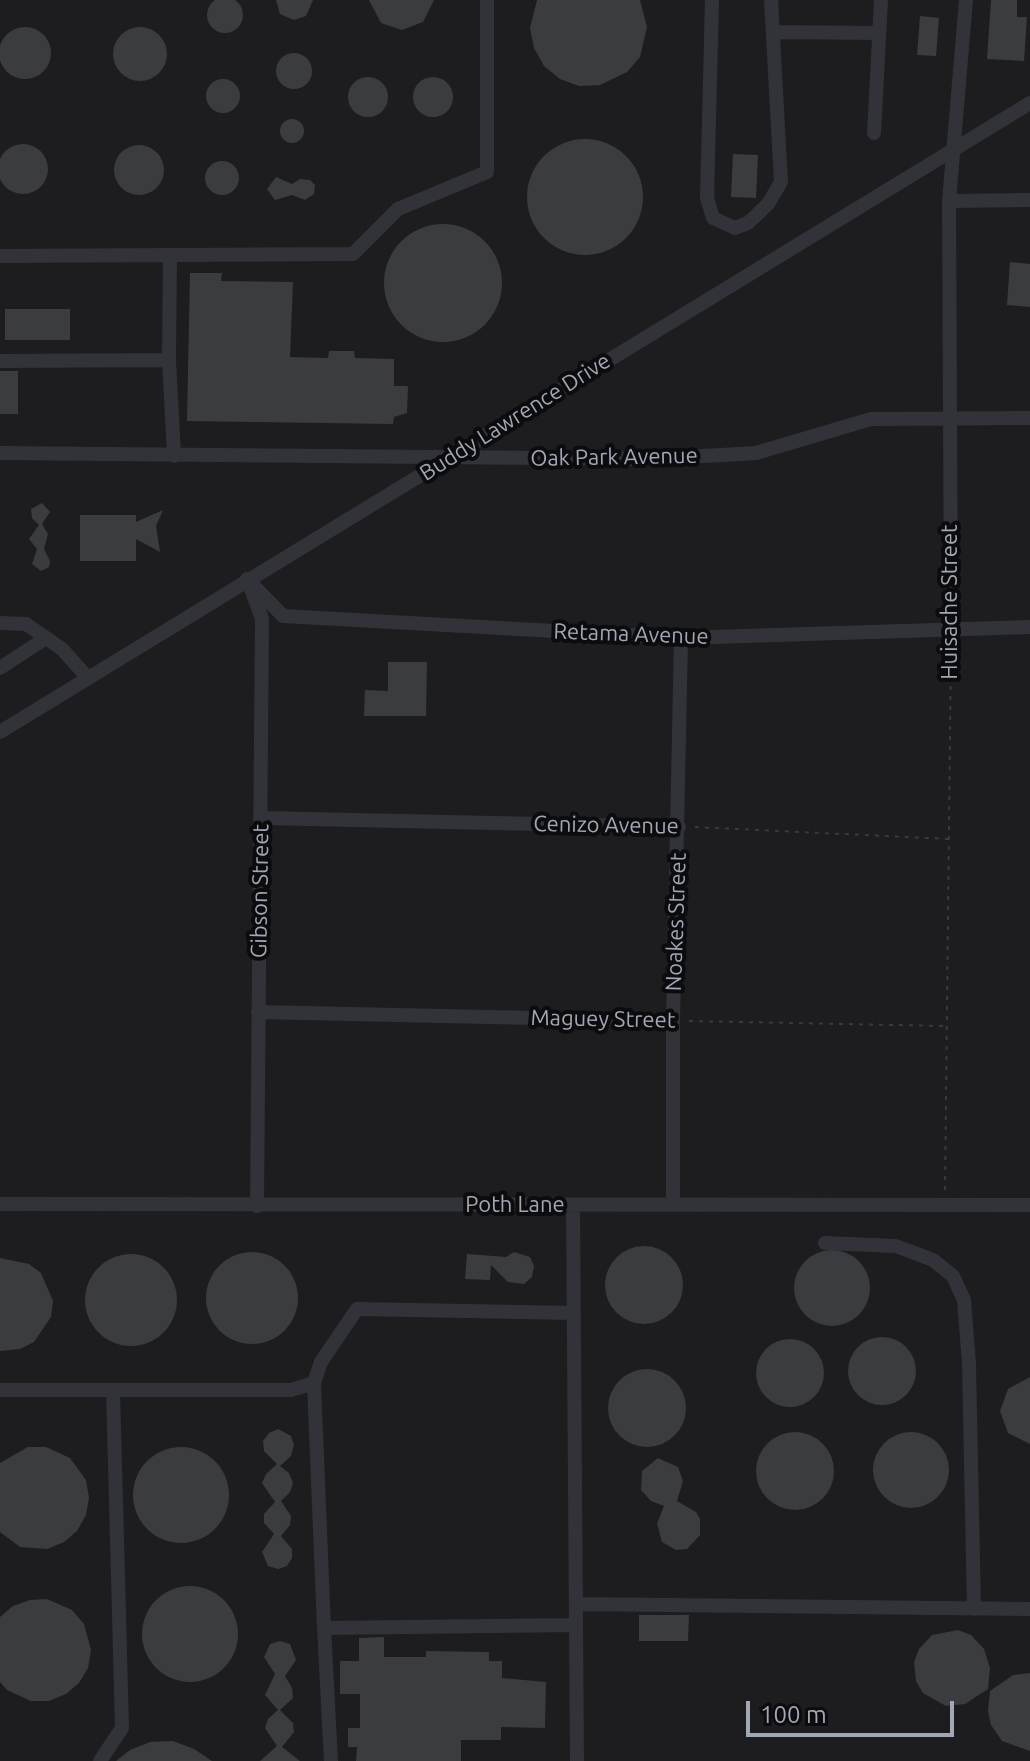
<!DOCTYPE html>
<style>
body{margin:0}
#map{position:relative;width:1030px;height:1761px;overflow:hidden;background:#111113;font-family:Ubuntu,sans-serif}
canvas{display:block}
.scale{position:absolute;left:746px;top:1701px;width:208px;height:36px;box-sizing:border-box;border:4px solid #a2a7b4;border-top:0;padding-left:10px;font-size:24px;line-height:28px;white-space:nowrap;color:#a2a7b4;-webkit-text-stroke:6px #0c0c0e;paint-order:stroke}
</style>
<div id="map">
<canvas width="1030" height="1761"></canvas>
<div class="scale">100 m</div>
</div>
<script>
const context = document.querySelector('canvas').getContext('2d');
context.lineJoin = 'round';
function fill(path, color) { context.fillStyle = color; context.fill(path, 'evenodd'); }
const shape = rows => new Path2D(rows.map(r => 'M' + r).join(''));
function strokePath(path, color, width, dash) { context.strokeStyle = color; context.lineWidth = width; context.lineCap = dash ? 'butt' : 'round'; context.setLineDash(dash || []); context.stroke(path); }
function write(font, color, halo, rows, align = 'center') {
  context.font = font + ' Ubuntu,sans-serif'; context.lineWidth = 8; context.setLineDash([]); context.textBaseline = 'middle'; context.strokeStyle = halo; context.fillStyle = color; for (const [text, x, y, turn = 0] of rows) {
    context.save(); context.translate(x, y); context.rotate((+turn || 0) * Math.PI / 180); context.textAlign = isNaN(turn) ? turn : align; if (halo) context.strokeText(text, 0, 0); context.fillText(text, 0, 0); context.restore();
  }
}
const built = shape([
 [0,0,1030,0,1030,1761,0,1761]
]);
const building = shape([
 '207 15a18 18 0 1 1 36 0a18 18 0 1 1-36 0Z',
 [276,0,313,0,306,16,294,20,280,14],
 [369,0,434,0,423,22,402,30,381,23],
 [537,0,640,0,647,27,640,57,627,72,600,85,579,86,560,79,544,66,534,48,530,28],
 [991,0,1017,0,1017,17,1027,17,1024,61,987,59],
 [920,16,939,18,936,56,917,55],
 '113 54a27 27 0 1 1 54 0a27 27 0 1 1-54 0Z',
 '-1 53a26 26 0 1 1 52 0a26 26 0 1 1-52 0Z',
 '276 71a18 18 0 1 1 36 0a18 18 0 1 1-36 0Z',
 '348 97a20 20 0 1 1 40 0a20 20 0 1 1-40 0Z',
 '413 97a20 20 0 1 1 40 0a20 20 0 1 1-40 0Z',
 '206 96a17 17 0 1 1 34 0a17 17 0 1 1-34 0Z',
 '280 131a12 12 0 1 1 24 0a12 12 0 1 1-24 0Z',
 '527 197a58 58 0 1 1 116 0a58 58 0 1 1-116 0Z',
 '-2 169a25 25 0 1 1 50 0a25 25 0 1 1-50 0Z',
 '114 170a25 25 0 1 1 50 0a25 25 0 1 1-50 0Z',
 [733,154,758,155,756,198,731,197],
 '205 178a17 17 0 1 1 34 0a17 17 0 1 1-34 0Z',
 [276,177,292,184,300,179,310,180,315,185,314,194,305,200,292,195,275,200,267,189],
 '384 283a59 59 0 1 1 118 0a59 59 0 1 1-118 0Z',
 [1010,262,1030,264,1030,307,1007,305],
 [190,273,222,273,221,281,293,282,290,357,328,358,329,351,354,351,355,358,394,359,394,386,408,386,407,413,394,417,393,424,187,421],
 [5,309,70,309,70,340,5,340],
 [0,371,18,371,18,414,0,414],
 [42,503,50,512,42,524,48,534,44,549,50,561,49,567,41,571,32,564,37,549,29,539,39,525,32,518,31,509],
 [163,510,156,526,160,552,136,539,136,561,80,561,80,515,136,515,136,522],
 [388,662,427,662,426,716,364,716,365,690,388,691],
 '605 1285a39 39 0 1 1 78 0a39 39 0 1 1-78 0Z',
 '794 1288a38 38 0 1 1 76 0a38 38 0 1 1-76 0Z',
 '206 1298a46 46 0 1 1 92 0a46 46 0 1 1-92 0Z',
 [514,1252,530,1257,534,1266,532,1277,524,1284,508,1282,491,1265,490,1280,465,1279,467,1254,506,1257],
 '85 1300a46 46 0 1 1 92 0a46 46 0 1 1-92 0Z',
 [0,1258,29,1264,41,1273,53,1301,51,1317,34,1342,20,1349,0,1351],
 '848 1371a34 34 0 1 1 68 0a34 34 0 1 1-68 0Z',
 '756 1373a34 34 0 1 1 68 0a34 34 0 1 1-68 0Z',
 '608 1408a39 39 0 1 1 78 0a39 39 0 1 1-78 0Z',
 [1030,1377,1030,1444,1008,1433,1000,1411,1008,1389],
 [278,1429,291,1436,294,1445,291,1456,280,1466,289,1473,293,1483,290,1492,281,1501,291,1516,290,1525,281,1536,292,1549,292,1558,287,1566,278,1569,268,1566,262,1552,274,1534,264,1523,264,1514,275,1502,262,1483,266,1474,277,1464,264,1451,263,1441,269,1433],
 '873 1470a38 38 0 1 1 76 0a38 38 0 1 1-76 0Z',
 '756 1471a39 39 0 1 1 78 0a39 39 0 1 1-78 0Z',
 [28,1447,46,1447,70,1458,86,1480,89,1498,86,1515,77,1531,64,1542,47,1549,20,1547,0,1532,0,1463],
 '133 1495a48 48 0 1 1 96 0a48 48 0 1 1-96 0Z',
 [658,1458,678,1467,683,1481,677,1501,696,1512,700,1519,700,1535,687,1549,676,1550,662,1542,657,1524,664,1506,651,1501,641,1490,642,1471],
 '142 1634a48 48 0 1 1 96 0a48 48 0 1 1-96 0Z',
 [47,1599,72,1610,84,1624,91,1650,88,1668,79,1683,66,1694,49,1701,31,1701,7,1690,0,1682,0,1617,13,1606,30,1600],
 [639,1615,689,1615,688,1641,639,1641],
 [958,1630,971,1635,984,1649,990,1668,988,1689,965,1704,946,1706,923,1693,916,1681,914,1662,919,1649,932,1635],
 [384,1637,384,1657,426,1657,426,1651,489,1652,489,1661,502,1661,502,1678,546,1682,545,1728,501,1727,501,1740,461,1740,461,1761,356,1761,357,1747,348,1747,348,1728,360,1728,360,1694,340,1694,340,1661,359,1661,359,1638],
 [280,1641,290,1644,296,1660,285,1676,292,1688,293,1698,280,1710,293,1723,294,1732,282,1747,300,1761,260,1761,277,1746,265,1728,268,1719,278,1710,265,1695,275,1674,264,1657,270,1644],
 [1030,1673,1030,1751,1002,1741,991,1725,988,1711,990,1691,1013,1675],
 [173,1741,194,1749,212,1761,116,1761,130,1750,150,1742]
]);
const path = shape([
 [695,827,948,839],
 [689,1021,946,1026],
 [945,1190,951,644]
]);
const minor = shape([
 [712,0,707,198,713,218,735,228,748,223,768,204,781,182,771,0],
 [773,32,879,33],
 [874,133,881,0],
 [949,201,1030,200],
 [170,255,169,360,174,456],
 [0,256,353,254,398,209,487,172,487,0],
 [0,361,169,360],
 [0,453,651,459,756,453,871,419,1030,418],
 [247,579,283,616,681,638,1030,627],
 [249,583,262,619,257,1206],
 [0,623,26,624,62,649,88,678],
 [951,627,949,201,966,0],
 [0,668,46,638],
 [0,732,1030,103],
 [262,818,679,827],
 [258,1012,673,1021],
 [0,1204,1030,1205],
 [573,1205,577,1761],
 [673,1205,673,1021,681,638],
 [825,1243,896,1246,933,1260,953,1276,964,1300,969,1364,974,1609],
 [314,1383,324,1628,576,1625],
 [0,1390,291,1390,314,1383,321,1362,357,1309,574,1313],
 [576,1604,1030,1609],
 [324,1628,331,1761],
 [100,1761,122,1728,113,1390]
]);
const streetNames = [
 ["Buddy Lawrence Drive",515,417,-32],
 ["Oak Park Avenue",614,457,-1],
 ["Huisache Street",950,602,-90],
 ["Retama Avenue",631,634,2],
 ["Cenizo Avenue",606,825,1],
 ["Gibson Street",260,891,-89],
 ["Noakes Street",676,922,-88],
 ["Maguey Street",603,1019,1],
 ["Poth Lane",515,1205]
];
fill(built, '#1d1d20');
fill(building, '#3b3c40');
strokePath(path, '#383a3f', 2, [4, 6]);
strokePath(minor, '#323338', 14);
write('22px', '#a2a7b4', '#0c0c0e', streetNames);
</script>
